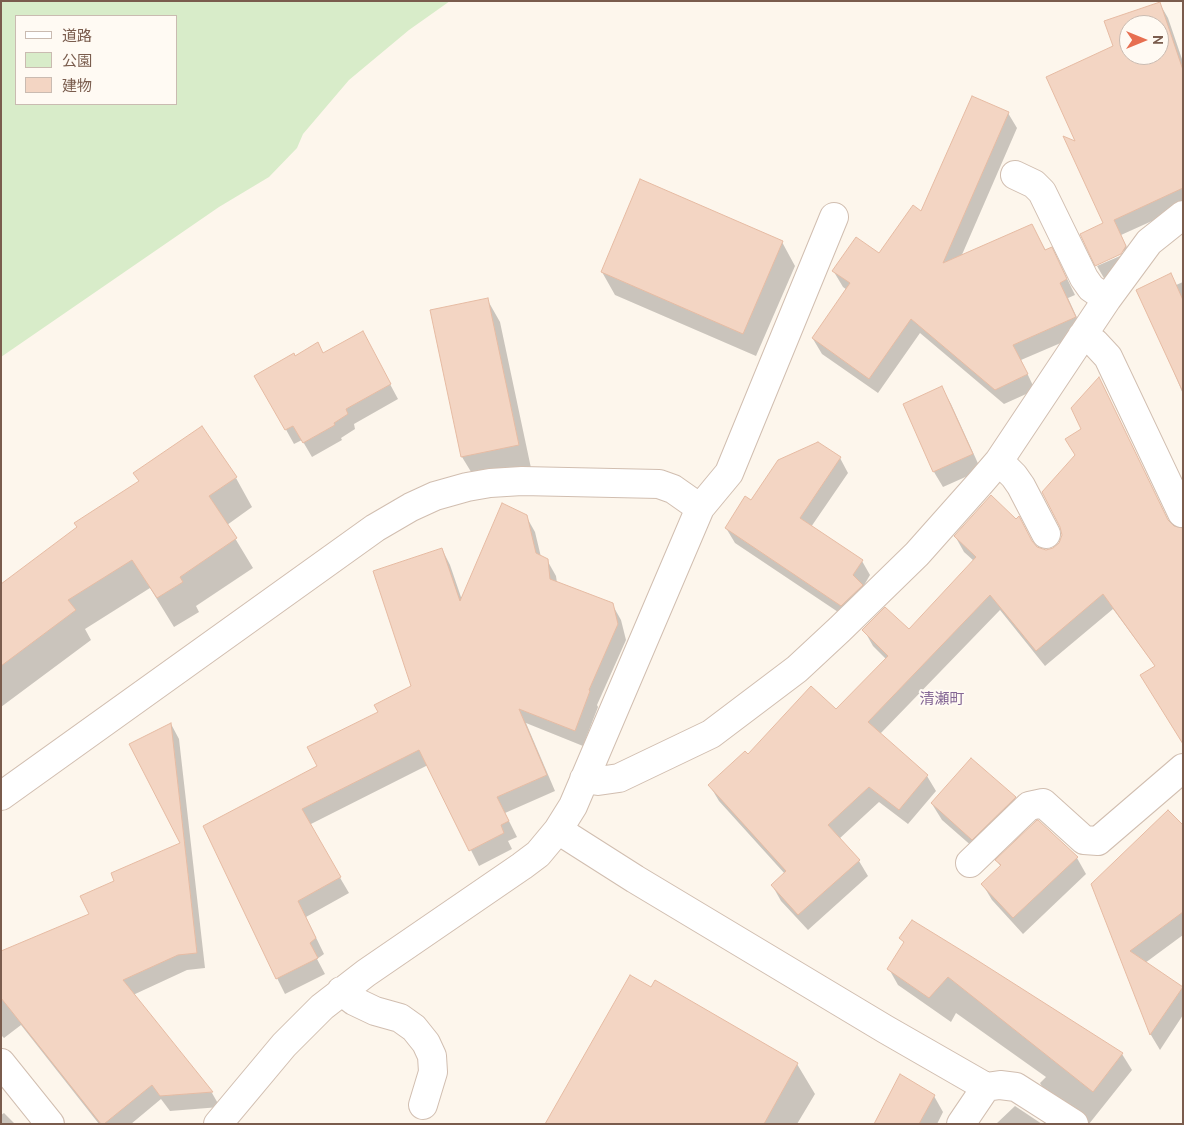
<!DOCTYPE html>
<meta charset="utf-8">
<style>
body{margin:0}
#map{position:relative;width:1184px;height:1125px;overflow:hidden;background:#fdf6ec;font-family:Cabin,"Noto Sans JP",sans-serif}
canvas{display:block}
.frame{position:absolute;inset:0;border:2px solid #7a5c4d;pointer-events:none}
.legend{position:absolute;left:15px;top:15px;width:162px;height:90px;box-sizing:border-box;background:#fffaf3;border:1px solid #cabbb1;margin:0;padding:6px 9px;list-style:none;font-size:15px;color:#7a5c4d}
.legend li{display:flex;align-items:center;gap:10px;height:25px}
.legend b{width:25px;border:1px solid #cabbb1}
.north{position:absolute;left:1119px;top:15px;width:50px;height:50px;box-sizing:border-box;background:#fffaf3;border:1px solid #cabbb1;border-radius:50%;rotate:90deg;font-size:14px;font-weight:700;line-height:20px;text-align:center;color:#7a5c4d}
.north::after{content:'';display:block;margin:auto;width:18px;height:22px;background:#e76f51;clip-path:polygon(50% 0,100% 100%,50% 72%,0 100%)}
</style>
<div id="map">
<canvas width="1184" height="1125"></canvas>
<div class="frame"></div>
<ul class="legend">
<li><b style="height:6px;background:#fff"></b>道路</li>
<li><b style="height:14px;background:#d8ecc9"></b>公園</li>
<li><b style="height:14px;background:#f3d5c3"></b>建物</li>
</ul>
<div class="north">N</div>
</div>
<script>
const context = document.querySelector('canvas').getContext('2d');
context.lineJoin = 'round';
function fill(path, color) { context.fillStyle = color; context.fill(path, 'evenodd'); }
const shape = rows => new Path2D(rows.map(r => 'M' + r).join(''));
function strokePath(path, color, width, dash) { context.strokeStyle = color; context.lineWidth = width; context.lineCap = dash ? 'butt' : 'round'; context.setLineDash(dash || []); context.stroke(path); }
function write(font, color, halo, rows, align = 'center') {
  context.font = font + ' Cabin,"Noto Sans JP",sans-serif'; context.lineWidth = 4; context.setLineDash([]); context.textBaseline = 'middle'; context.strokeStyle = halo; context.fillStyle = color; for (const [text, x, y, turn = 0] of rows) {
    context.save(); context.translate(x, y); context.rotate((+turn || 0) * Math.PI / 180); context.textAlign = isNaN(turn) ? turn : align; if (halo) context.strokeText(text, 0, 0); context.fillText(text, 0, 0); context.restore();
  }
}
const green = shape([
 [1,1,450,1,409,30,349,80,303,134,297,148,269,177,219,207,1,357],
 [176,16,176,104,16,104,16,16]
]);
const shadow = shape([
 [1160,4,1168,18,1183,62,1183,207,1121,235,1134,262,1105,280,1097,266,1127,253,1126,250,1096,264,1105,223,1077,144,1114,47,1106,22],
 [1129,25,1159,25,1159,55,1129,55],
 [1008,113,1017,128,961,257,1032,225,1046,251,1060,264,1075,295,1068,298,1084,333,1021,360,1035,390,1004,404,920,333,878,393,822,354,813,339,847,290,843,287,834,272,879,255,922,213],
 [782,242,795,266,756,356,615,295,602,272],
 [1170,275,1176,285,1183,282,1183,394,1168,358],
 [487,299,500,322,531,468,476,480,462,457,431,311],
 [370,347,398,399,354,424,355,429,341,438,342,440,312,457,302,440,294,444,256,376,294,357],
 [1099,379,1170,525,1156,667,1113,609,1045,666,1000,610,880,734,927,776,936,791,908,824,879,802,839,839,859,861,868,876,808,930,781,901,772,885,785,874,719,801,710,786,748,756,836,710,886,659,873,646,864,630,909,631,974,561,964,552,955,536,1033,544,1037,548,1046,551,1053,549,1060,543,1063,535,1076,456],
 [942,388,951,404,981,470,943,487,934,472,905,405],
 [840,458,848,473,811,527,862,561,870,575,863,587,870,600,850,620,735,543,726,528,752,502],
 [236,478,252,507,227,525,253,568,196,606,199,612,174,627,150,588,85,629,91,640,1,707,1,586],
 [526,516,535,532,541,557,547,560,556,576,557,583,612,604,621,620,626,640,597,705,598,707,583,746,526,723,555,791,505,813,517,837,508,841,512,849,479,866,428,765,309,825,349,893,306,917,324,954,317,959,325,974,285,994,277,978,205,826,318,767,379,713,413,687,442,549,450,565,462,600],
 [171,724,179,739,205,968,187,970,133,995,212,1093,220,1107,170,1111,161,1099,131,1124,99,1124,21,1025,4,1038,1,1035,1,956,90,915,116,882,181,843],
 [1015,798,1024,814,982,855,942,820,932,804],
 [1183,827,1183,935,1145,963,1183,989,1183,1015,1160,1050,1151,1035,1093,884],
 [1077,858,1086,874,1023,934,992,900,983,885,1001,867,997,861],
 [917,924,1122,1054,1132,1070,1089,1124,1049,1099,1040,1083,1046,1077,956,1013,951,1022,898,985,889,969],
 [655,982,797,1064,815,1094,797,1124,546,1124],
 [934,1096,943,1112,937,1124,875,1124],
 [1015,1106,1042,1124,996,1124],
 [4,1113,15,1124,1,1124,1,1115]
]);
const building = shape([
 [1160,2,1183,70,1183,188,1114,220,1126,246,1121,254,1095,266,1080,234,1103,223,1063,136,1075,141,1046,77,1113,46,1104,21,1160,2],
 [1129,25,1159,25,1159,55,1129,55,1129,25],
 [972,96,1009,112,943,263,1032,224,1045,250,1052,247,1067,279,1060,283,1076,317,1013,345,1028,374,995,390,911,319,869,379,812,338,850,283,832,271,856,237,879,253,913,205,921,211,972,96],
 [640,179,783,241,743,334,601,272,640,179],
 [1171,273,1183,300,1183,392,1136,290,1171,273],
 [488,298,519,445,461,457,430,310,488,298],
 [363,331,391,384,346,409,348,414,334,423,335,425,303,443,293,426,285,430,254,376,294,353,295,356,318,342,323,353,363,331],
 [1099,377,1168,520,1174,526,1183,528,1183,744,1140,675,1155,666,1103,594,1036,651,990,595,868,722,928,775,899,810,869,787,828,825,860,860,798,915,771,885,786,871,708,785,745,751,748,754,811,686,836,709,888,656,862,630,885,607,909,629,976,557,954,536,991,495,1016,519,1019,516,1032,541,1037,547,1046,550,1053,548,1059,543,1062,535,1060,527,1042,492,1075,455,1065,439,1081,429,1071,408,1099,377],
 [942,386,973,454,933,472,903,404,942,386],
 [202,426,237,477,209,496,237,538,180,577,183,582,157,598,132,560,68,600,76,610,1,666,1,584,77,527,74,523,139,481,133,473,202,426],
 [818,442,841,457,800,518,863,560,853,575,863,585,841,606,725,528,745,496,751,500,778,460,818,442],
 [502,503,527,515,536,553,548,559,550,579,613,603,618,624,589,690,590,691,575,731,519,709,547,775,497,797,509,821,501,825,504,833,469,851,419,750,302,809,341,877,298,901,316,938,310,943,318,958,276,979,203,826,317,766,307,747,378,712,374,705,411,686,373,571,442,548,460,601,502,503],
 [171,723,197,953,178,955,123,980,213,1092,160,1096,152,1085,104,1124,101,1124,1,998,1,951,89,914,80,896,114,881,111,873,180,843,129,744,171,723],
 [971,758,1016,797,972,840,931,803,971,758],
 [1168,810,1183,825,1183,912,1130,951,1183,987,1150,1035,1091,884,1168,810],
 [1037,820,1038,820,1078,857,1013,918,981,884,1001,865,995,860,1037,820],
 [912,920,969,955,1123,1053,1093,1092,948,977,929,998,887,969,904,942,899,938,912,920],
 [630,975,651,987,655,980,798,1063,764,1124,545,1124,630,975],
 [900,1074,935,1095,919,1124,874,1124,900,1074]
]);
const minor = shape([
 [1015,175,1034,184,1042,192,1084,278,1091,288,1107,299],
 [1082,336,1095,343,1108,357,1182,513],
 [999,461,1014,476,1021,486,1046,534],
 [584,779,598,781,619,778,711,734,797,669,840,629,917,554,981,482,999,461,1107,299,1149,242,1183,215],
 [1,796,375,528,411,507,435,496,467,487,490,483,522,481,659,484,673,489,700,508],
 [558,830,635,879,885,1029,986,1087,1000,1085,1016,1087,1074,1124],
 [970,863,1029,806,1043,803,1084,840,1098,841,1183,768],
 [341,991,354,1001,375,1011,400,1018,414,1028,426,1043,432,1056,433,1072,423,1105],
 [1,1063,50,1124],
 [218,1124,284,1045,322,1007,366,973,522,866,538,854,558,830,573,806,700,508,729,473,834,217],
 [961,1124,986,1087]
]);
const neighbourhoodNames = [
 ["清瀬町",942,700]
];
fill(green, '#d8ecc9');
fill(shadow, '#0003');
fill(building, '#f3d5c3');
strokePath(building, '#e6bba3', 1);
strokePath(minor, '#d1beb0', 30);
strokePath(minor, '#fff', 28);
write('15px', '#846695', '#fffaf3', neighbourhoodNames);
</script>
